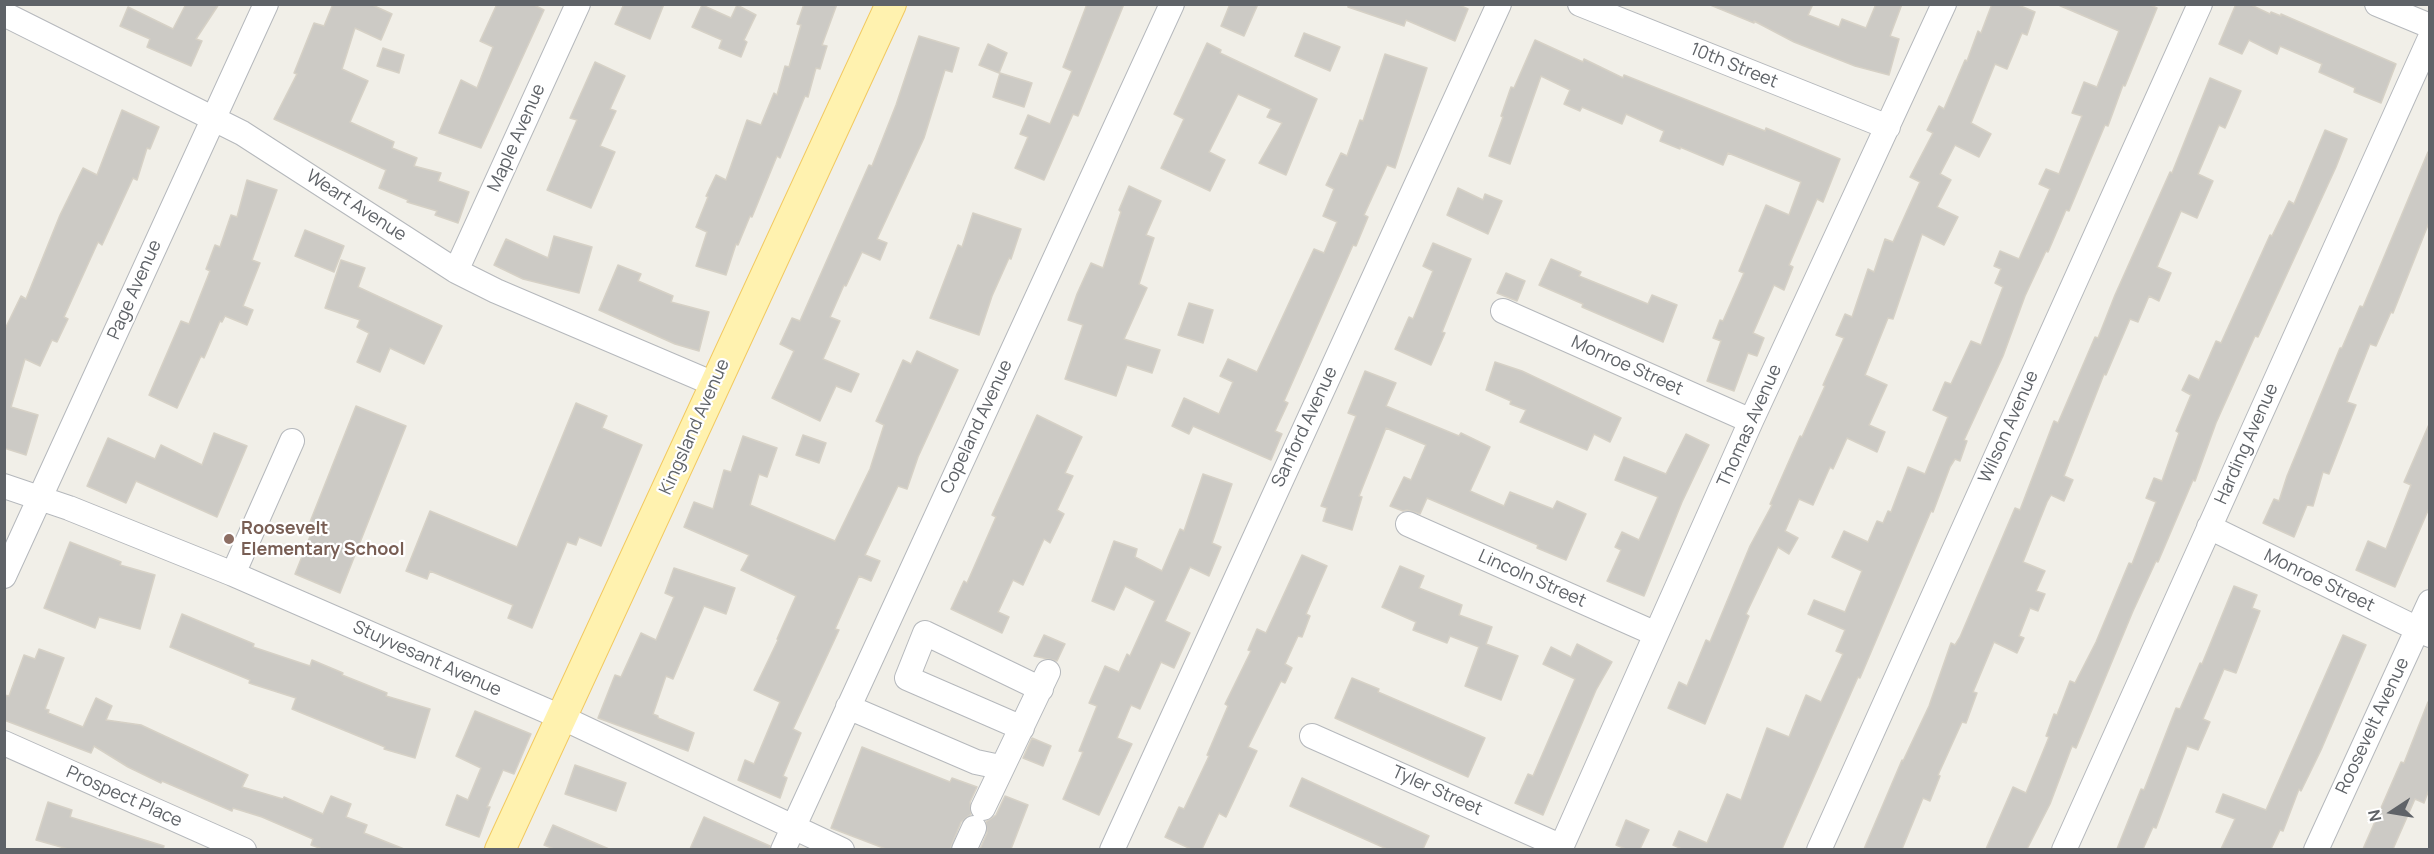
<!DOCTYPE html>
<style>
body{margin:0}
#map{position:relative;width:2434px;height:854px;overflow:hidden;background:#f1efe8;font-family:Manrope,sans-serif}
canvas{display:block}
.frame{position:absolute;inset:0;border:6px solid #5f6368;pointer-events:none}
.north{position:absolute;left:2362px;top:782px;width:60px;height:60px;-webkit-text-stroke:4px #fff;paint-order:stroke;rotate:258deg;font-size:16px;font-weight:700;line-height:24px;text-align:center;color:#5f6368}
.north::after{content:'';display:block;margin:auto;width:21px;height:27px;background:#5f6368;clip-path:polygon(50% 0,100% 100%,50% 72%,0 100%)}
</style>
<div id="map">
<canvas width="2434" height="854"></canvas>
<div class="frame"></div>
<div class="north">N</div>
</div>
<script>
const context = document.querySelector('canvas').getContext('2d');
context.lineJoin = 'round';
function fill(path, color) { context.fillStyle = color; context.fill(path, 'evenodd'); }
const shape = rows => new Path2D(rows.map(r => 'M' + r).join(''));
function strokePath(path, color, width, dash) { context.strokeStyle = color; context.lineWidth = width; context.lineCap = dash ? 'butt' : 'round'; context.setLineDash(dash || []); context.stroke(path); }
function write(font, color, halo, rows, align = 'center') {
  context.font = font + ' Manrope,sans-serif'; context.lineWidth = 4.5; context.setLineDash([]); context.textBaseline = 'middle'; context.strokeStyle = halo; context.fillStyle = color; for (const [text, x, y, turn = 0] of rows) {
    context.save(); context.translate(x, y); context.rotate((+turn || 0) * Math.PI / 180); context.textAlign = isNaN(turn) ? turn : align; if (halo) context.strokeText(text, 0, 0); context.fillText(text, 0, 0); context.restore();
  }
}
const building = shape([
 [186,4,219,4,196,39,202,41,191,66,147,47,150,39,120,26,128,7,173,29,186,4],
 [333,4,370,4,392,14,381,40,355,28,342,69,368,81,350,122,394,142,392,148,417,158,414,166,441,173,438,181,469,192,458,223,435,215,437,211,407,202,408,200,379,188,386,170,274,119,297,74,294,73,314,23,324,26,333,4],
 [497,4,532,4,544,10,481,148,439,133,461,80,477,88,493,47,480,41,497,4],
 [624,4,664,4,650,39,615,24,624,4],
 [804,4,837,4,822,45,827,46,820,69,816,68,808,97,805,96,780,158,777,156,752,217,750,216,738,245,736,244,726,275,696,266,707,232,696,227,708,197,706,196,716,175,726,180,747,120,761,125,774,93,777,95,785,66,789,67,801,25,797,24,804,4],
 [1087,4,1124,4,1078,116,1073,114,1044,180,1015,168,1028,137,1020,134,1028,115,1050,124,1072,71,1063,67,1087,4],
 [1230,4,1258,4,1244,36,1221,26,1230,4],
 [1348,4,1457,4,1468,9,1455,41,1406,20,1404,26,1348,7,1348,4],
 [1708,4,1813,4,1808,15,1839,27,1842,19,1866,28,1876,4,1902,4,1890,36,1899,39,1889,75,1855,66,1794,42,1754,21,1754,23,1708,4],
 [1992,4,2016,4,2035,12,2027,35,2022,33,2007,69,1995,64,1971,123,1991,134,1979,157,1955,145,1940,174,1951,180,1937,207,1958,217,1944,245,1922,234,1893,319,1888,318,1865,375,1887,385,1869,425,1885,432,1877,452,1847,438,1833,469,1830,467,1813,505,1799,499,1785,531,1798,538,1789,554,1778,547,1746,614,1749,616,1705,724,1668,708,1679,682,1687,686,1706,640,1710,642,1750,546,1772,505,1770,504,1800,436,1802,437,1825,386,1823,385,1844,338,1836,335,1845,314,1852,317,1868,269,1874,272,1885,239,1893,242,1920,182,1910,177,1933,133,1927,130,1939,106,1944,109,1965,60,1967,61,1978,31,1981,33,1992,4],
 [2056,4,2148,4,2157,8,2125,86,2123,85,2108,126,2105,125,2069,211,2066,210,2048,252,2046,251,2025,296,2003,356,1964,440,1967,441,1960,461,1955,459,1950,467,1933,512,1931,511,1860,678,1858,677,1782,849,1682,849,1673,845,1679,831,1707,843,1727,794,1741,800,1767,728,1789,737,1806,695,1821,702,1843,654,1836,651,1845,630,1808,614,1814,600,1845,612,1862,571,1832,557,1844,531,1868,542,1877,521,1883,523,1888,511,1891,512,1908,467,1925,474,1948,417,1933,410,1945,382,1951,384,1971,341,1981,345,2003,287,1995,283,2001,269,1994,266,2000,251,2019,259,2050,189,2039,184,2046,169,2059,174,2082,116,2072,113,2084,82,2097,87,2119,31,2056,4],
 [2236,4,2249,4,2270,14,2271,12,2281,16,2281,14,2396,64,2381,103,2354,92,2355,88,2319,72,2322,64,2280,46,2277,54,2249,40,2242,54,2219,44,2236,4],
 [702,5,731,18,737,5,756,15,744,40,747,42,741,57,719,48,722,40,692,27,702,5],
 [1304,33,1340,47,1330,71,1295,56,1304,33],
 [919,36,959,48,952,72,945,70,924,138,877,239,887,243,880,260,862,252,846,286,844,285,830,317,840,321,823,359,859,374,851,392,836,386,820,421,772,398,794,351,780,344,792,318,800,321,869,165,872,166,896,105,919,36],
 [1535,40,1583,62,1584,59,1623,78,1624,75,1765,131,1766,128,1840,159,1823,202,1817,199,1789,265,1793,267,1784,290,1774,285,1753,333,1764,338,1757,356,1748,353,1734,391,1707,381,1721,341,1713,338,1720,320,1723,321,1744,273,1739,271,1766,205,1789,215,1801,182,1728,153,1723,165,1680,147,1680,149,1660,141,1664,131,1626,114,1622,124,1582,107,1580,111,1564,104,1570,90,1541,76,1510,164,1489,156,1503,117,1501,116,1511,87,1514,88,1535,40],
 [1207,43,1221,50,1220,53,1317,99,1286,175,1259,163,1282,123,1267,117,1271,109,1238,94,1209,152,1225,160,1210,191,1161,168,1184,119,1174,114,1207,43],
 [988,44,1007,53,999,73,979,65,988,44],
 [383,48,404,55,399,73,377,66,383,48],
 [1385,54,1427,68,1395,168,1387,165,1364,215,1368,217,1356,246,1353,245,1284,401,1288,403,1275,431,1282,434,1271,460,1193,426,1189,434,1172,426,1184,398,1219,414,1233,382,1220,376,1228,359,1257,372,1314,249,1324,253,1337,222,1323,216,1334,189,1326,185,1341,153,1347,156,1360,120,1363,121,1385,54],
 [595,62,625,76,610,109,616,111,600,146,615,152,591,208,547,190,577,120,570,118,595,62],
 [1000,73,1032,83,1024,107,993,97,1000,73],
 [2210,78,2241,91,2225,128,2219,125,2198,174,2213,181,2197,218,2181,211,2157,267,2171,273,2159,301,2149,296,2138,322,2130,319,2106,375,2104,374,2064,476,2073,480,2064,501,2051,495,2047,502,2023,562,2045,571,2036,591,2045,594,2038,611,2030,608,2019,636,2024,638,2017,653,1994,642,1973,692,1977,693,1966,723,1962,722,1938,775,1940,776,1930,801,1923,798,1902,849,1864,849,1902,760,1903,761,1929,706,1951,643,1955,645,1960,637,2015,508,2020,510,2054,421,2058,423,2095,337,2098,338,2115,295,2170,172,2172,173,2210,78],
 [122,110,159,127,150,149,147,148,137,180,133,178,102,245,98,242,64,317,68,319,57,342,52,340,40,366,25,359,11,407,38,415,26,455,4,448,4,331,21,296,26,299,60,215,83,168,97,175,122,110],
 [2325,130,2347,139,2336,167,2258,337,2255,336,2216,423,2195,481,2193,480,2158,562,2156,561,2133,611,2076,748,2072,746,2050,804,2027,849,1986,849,2013,787,2026,793,2049,737,2046,736,2054,714,2057,715,2070,681,2075,683,2096,642,2129,563,2132,564,2156,502,2146,498,2154,478,2162,481,2179,433,2176,431,2191,395,2182,390,2189,375,2199,380,2216,341,2221,343,2270,235,2272,236,2289,201,2294,204,2325,130],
 [2428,152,2430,220,2393,313,2391,312,2376,346,2370,344,2347,402,2356,405,2329,474,2323,472,2313,506,2307,505,2294,537,2263,523,2274,499,2279,501,2287,476,2340,348,2342,348,2360,306,2363,307,2428,152],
 [247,180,277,190,252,260,260,263,243,306,253,310,247,325,225,316,222,322,220,321,204,358,201,356,177,408,149,395,181,321,189,324,210,271,206,269,215,245,220,247,231,215,237,217,247,180],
 [1129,186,1161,201,1146,235,1154,238,1139,284,1147,288,1124,339,1160,350,1152,373,1127,365,1116,396,1065,379,1083,325,1068,320,1077,294,1091,263,1103,268,1121,212,1119,210,1129,186],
 [1458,188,1483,200,1485,194,1502,201,1488,234,1447,215,1458,188],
 [973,213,1021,229,1011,259,1009,258,992,296,979,335,930,318,958,245,962,247,973,213],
 [305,230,344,246,334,272,295,256,305,230],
 [554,236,592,247,579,293,523,279,494,265,506,239,548,258,554,236],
 [1433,243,1471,259,1442,332,1445,333,1431,365,1395,349,1409,317,1413,319,1433,271,1423,266,1433,243],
 [1551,259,1581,272,1579,276,1648,304,1652,295,1677,305,1663,342,1582,307,1583,304,1539,285,1551,259],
 [341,260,365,268,358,287,442,326,424,364,390,348,380,372,357,362,369,333,357,327,360,320,325,308,341,260],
 [618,265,641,274,638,281,673,296,671,302,709,312,699,351,675,344,599,310,618,265],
 [1506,273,1525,281,1517,301,1497,293,1506,273],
 [1189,303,1213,310,1203,343,1178,335,1189,303],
 [917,351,958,370,918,457,907,489,898,486,865,555,880,561,871,581,859,576,835,629,839,630,793,729,801,733,783,776,787,778,780,798,738,780,745,760,754,764,780,702,754,690,778,640,777,639,796,596,741,570,749,555,684,527,694,502,713,509,724,470,731,472,743,436,777,448,767,477,759,474,750,505,835,541,870,469,884,425,876,421,903,360,911,364,917,351],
 [1495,362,1522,371,1621,418,1610,442,1594,434,1587,450,1520,422,1526,410,1510,404,1511,401,1486,390,1495,362],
 [1365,371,1396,383,1386,406,1459,436,1461,433,1490,447,1470,491,1504,506,1510,492,1553,509,1557,501,1586,514,1566,560,1537,548,1538,545,1427,498,1420,514,1407,510,1403,511,1390,506,1404,477,1411,480,1426,445,1386,428,1359,496,1362,497,1352,530,1323,521,1327,508,1321,506,1356,416,1348,413,1365,371],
 [576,403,607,416,602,428,642,445,601,546,579,537,576,545,567,542,532,628,508,618,513,605,430,571,427,579,406,571,430,511,517,547,576,403],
 [356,406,406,426,340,593,295,574,315,524,310,522,356,406],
 [1037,415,1082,437,1065,473,1073,476,1057,510,1064,514,1050,543,1044,539,1023,585,1013,580,998,612,1009,617,1002,633,951,609,964,581,967,583,996,517,992,515,1037,415],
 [2430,422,2430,506,2395,587,2356,570,2368,541,2386,549,2411,485,2404,482,2430,422],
 [214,433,247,446,217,517,136,481,126,503,87,486,108,438,155,459,161,445,202,465,214,433],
 [1686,434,1709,445,1682,502,1644,596,1607,581,1621,550,1615,547,1622,532,1639,540,1658,497,1615,480,1624,457,1666,474,1686,434],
 [803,435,826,443,819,463,796,455,803,435],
 [1203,474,1232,484,1212,543,1221,547,1209,576,1190,567,1165,621,1190,633,1174,668,1161,662,1140,709,1131,705,1117,738,1132,744,1099,815,1063,799,1083,752,1079,751,1097,706,1089,703,1105,666,1119,672,1127,654,1130,656,1155,601,1125,586,1114,610,1092,601,1114,541,1137,549,1135,557,1162,571,1180,529,1184,531,1203,474],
 [70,542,121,562,120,565,155,575,140,629,99,617,95,628,44,608,70,542],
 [1302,555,1327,566,1306,614,1310,616,1302,637,1298,636,1285,664,1292,668,1285,683,1281,681,1248,747,1257,751,1226,817,1219,813,1202,849,1191,849,1165,837,1179,807,1184,809,1209,756,1207,755,1228,706,1225,704,1251,651,1248,650,1257,629,1266,633,1302,555],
 [1400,566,1424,576,1419,588,1462,605,1459,615,1492,627,1486,644,1518,656,1501,700,1465,686,1479,647,1450,636,1447,643,1413,630,1416,622,1382,607,1400,566],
 [674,568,735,588,726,614,704,606,673,679,666,676,653,714,658,716,658,718,694,733,688,751,598,718,615,675,621,677,641,633,656,640,674,597,665,593,674,568],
 [2234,586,2257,595,2252,608,2260,611,2236,673,2224,669,2203,719,2210,722,2198,750,2187,746,2156,828,2153,827,2143,849,2117,849,2141,789,2144,790,2176,708,2180,709,2200,663,2202,664,2234,586],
 [182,614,254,644,253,647,310,666,312,660,343,673,342,675,387,693,386,696,430,709,415,758,384,749,385,747,292,709,296,698,249,683,250,680,170,647,182,614],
 [1044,635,1065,644,1057,661,1034,656,1044,635],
 [2343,635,2366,645,2321,750,2301,791,2299,789,2283,831,2280,830,2271,849,2221,849,2235,819,2216,812,2223,794,2266,810,2343,635],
 [1577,644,1612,662,1596,690,1543,815,1515,803,1528,774,1533,776,1575,679,1543,664,1551,647,1571,657,1577,644],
 [39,649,64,658,45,709,49,710,48,713,83,727,96,698,112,706,106,720,141,725,248,775,242,787,283,799,284,797,323,814,331,796,351,804,346,817,367,825,364,833,404,849,322,849,311,845,313,839,262,817,233,808,232,811,162,781,161,783,128,767,94,746,91,753,4,720,4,695,9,696,24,655,35,659,39,649],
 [1352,678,1379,689,1378,692,1485,738,1468,777,1335,718,1352,678],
 [2428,702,2430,787,2424,803,2415,799,2393,849,2363,849,2401,762,2404,763,2428,702],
 [475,711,531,734,514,774,503,770,487,807,490,807,479,837,446,825,457,795,468,800,481,768,456,756,475,711],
 [1032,738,1051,746,1043,766,1023,758,1032,738],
 [862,747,950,782,952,778,977,787,970,802,971,814,961,822,950,849,886,849,831,828,862,747],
 [575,765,626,783,616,811,565,794,575,765],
 [1302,778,1429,836,1423,849,1387,849,1290,806,1302,778],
 [1005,796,1028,805,1011,849,980,849,987,833,986,822,996,815,1005,796],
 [48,802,72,810,70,817,164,846,163,849,68,849,36,840,48,802],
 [704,817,770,846,769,849,690,849,704,817],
 [1626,820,1649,830,1640,849,1626,849,1616,845,1626,820],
 [553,825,609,849,554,849,544,845,553,825]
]);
const minor = shape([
 [1580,4,1888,127],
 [2377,4,2430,26],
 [4,14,242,133,456,271,496,291,714,384],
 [456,271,578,4],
 [1503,311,1751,421],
 [4,486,69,508,233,574,563,718,842,850],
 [1408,524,1656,634],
 [2209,527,2430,635],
 [233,574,292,441],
 [4,576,266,4],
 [848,707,976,762,995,766,1004,764,1048,672],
 [1022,728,907,678,925,633,1041,689],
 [1312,736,1562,847],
 [4,743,244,850],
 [983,808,1004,764],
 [783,850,1172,4],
 [964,850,974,828],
 [1112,850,1499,4],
 [1560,850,1751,421,1944,4],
 [1819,850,2200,4],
 [2064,850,2430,38],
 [2316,850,2430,602]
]);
const major = shape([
 [500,850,891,4]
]);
const markers = [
 [229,539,6,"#8d6e63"]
];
const streetNames = [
 ["10th Street",1734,66,22],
 ["Maple Avenue",517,138,-66],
 ["Weart Avenue",356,206,33],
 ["Page Avenue",135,290,-66],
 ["Monroe Street",1627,366,24],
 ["Thomas Avenue",1750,426,-66],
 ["Kingsland Avenue",695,427,-66],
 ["Copeland Avenue",977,427,-65],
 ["Sanford Avenue",1305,427,-65],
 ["Wilson Avenue",2009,427,-66],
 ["Harding Avenue",2247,444,-66],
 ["Lincoln Street",1532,579,24],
 ["Monroe Street",2319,581,26],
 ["Stuyvesant Avenue",427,659,24],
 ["Roosevelt Avenue",2373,726,-65],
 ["Tyler Street",1437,791,24],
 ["Prospect Place",124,797,24]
];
const educationNames = [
 ["Roosevelt",241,529],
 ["Elementary School",241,550]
];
fill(building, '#cccac5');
strokePath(building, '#d6d1c6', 1.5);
strokePath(minor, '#b5b8bc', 26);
strokePath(major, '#f2c960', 32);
strokePath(minor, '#fff', 24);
strokePath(major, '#fff2af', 30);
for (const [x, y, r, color] of markers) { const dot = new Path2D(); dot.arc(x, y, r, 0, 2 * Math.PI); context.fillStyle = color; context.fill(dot); strokePath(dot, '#fff', 2); }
write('18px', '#5f6368', '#fff', streetNames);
write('bold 18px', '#785e54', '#fff', educationNames, 'left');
</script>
